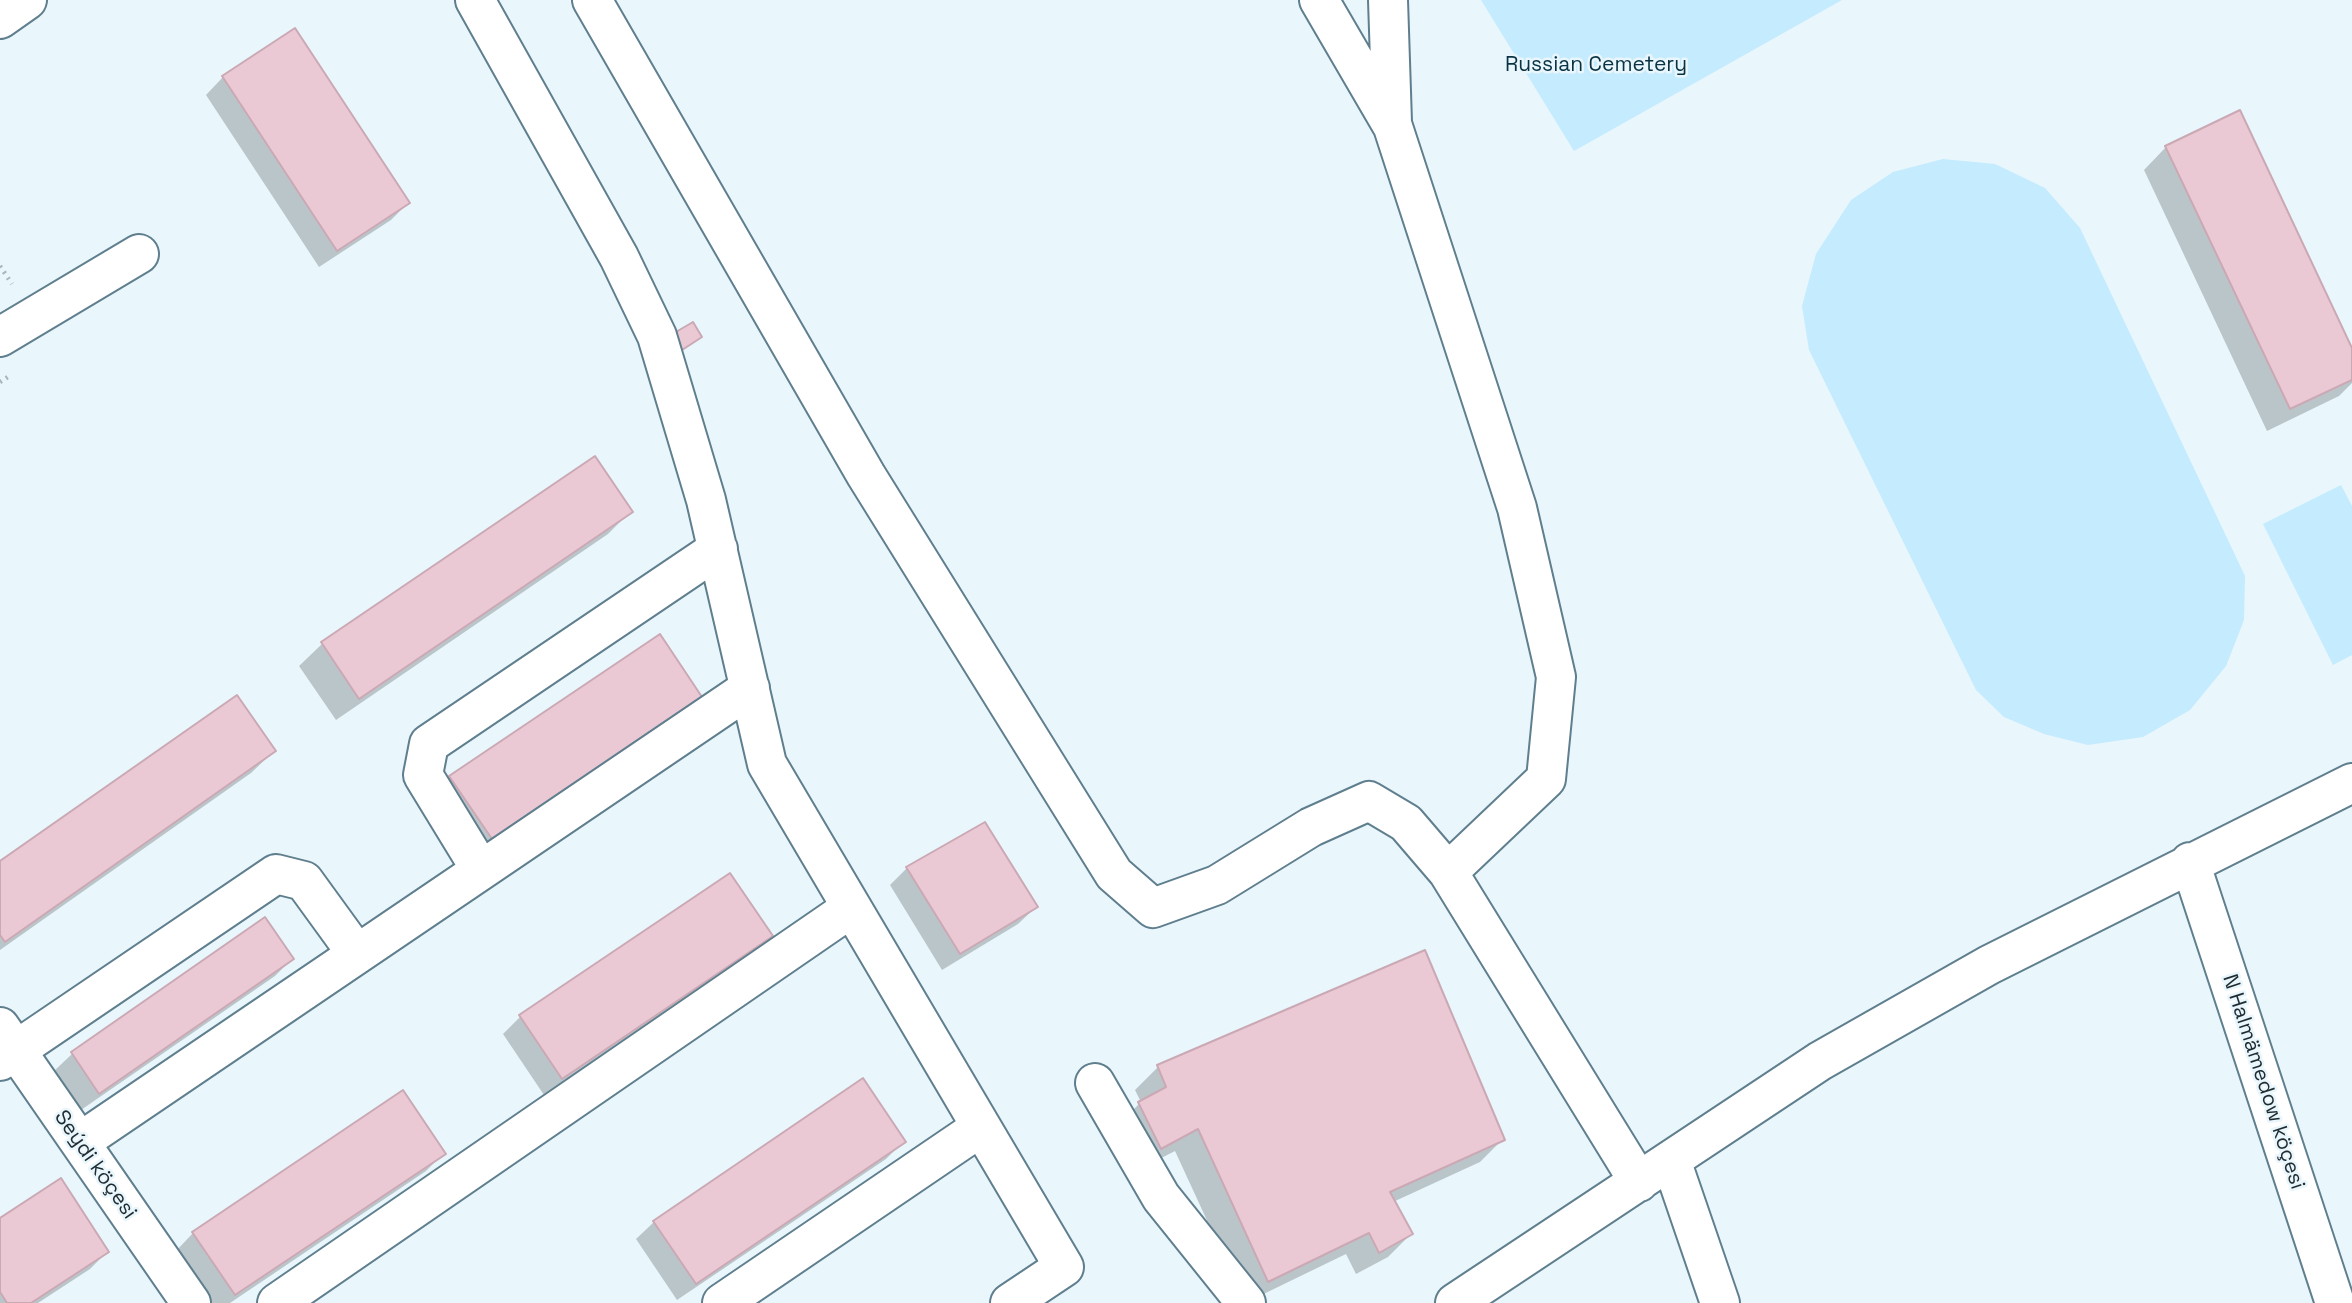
<!DOCTYPE html>
<meta charset="utf-8">
<style>
body{margin:0}
canvas{display:block;background:#e9f6fc}
</style>
<canvas width="2352" height="1303"></canvas>
<script>
const context = document.querySelector('canvas').getContext('2d');
context.lineJoin = 'round';
function fill(path, color) { context.fillStyle = color; context.fill(path, 'evenodd'); }
const shape = rows => new Path2D(rows.map(r => 'M' + r).join(''));
function strokePath(path, color, width, dash) { context.strokeStyle = color; context.lineWidth = width; context.lineCap = dash ? 'butt' : 'round'; context.setLineDash(dash || []); context.stroke(path); }
function write(font, color, halo, rows, align = 'center') {
  context.font = font + ' "Space Grotesk",sans-serif'; context.lineWidth = 5; context.setLineDash([]); context.textBaseline = 'middle'; context.strokeStyle = halo; context.fillStyle = color; for (const [text, x, y, turn = 0] of rows) {
    context.save(); context.translate(x, y); context.rotate((+turn || 0) * Math.PI / 180); context.textAlign = isNaN(turn) ? turn : align; if (halo) context.strokeText(text, 0, 0); context.fillText(text, 0, 0); context.restore();
  }
}
const green = shape([
 [1481,0,1842,0,1574,151],
 [1943,159,1995,164,2045,188,2080,228,2245,576,2244,620,2226,666,2190,710,2143,737,2088,745,2044,734,2004,717,1976,690,1809,350,1802,306,1816,254,1851,200,1893,172],
 [2341,485,2352,506,2352,655,2333,665,2263,524]
]);
const shadow = shape([
 [223,77,408,203,391,220,319,267,206,95],
 [2166,147,2352,352,2352,383,2339,396,2267,431,2144,170],
 [595,458,631,511,608,534,336,720,299,666,322,644],
 [700,696,683,714,474,855,432,794,450,777],
 [274,751,251,773,0,950,0,863],
 [907,868,1036,907,1018,924,942,970,890,885],
 [265,920,292,959,275,976,81,1110,54,1071,72,1054],
 [770,936,753,954,544,1095,503,1034,520,1017],
 [1158,1067,1502,1140,1480,1162,1393,1202,1411,1234,1388,1257,1356,1274,1346,1254,1245,1303,1175,1151,1138,1170,1117,1126,1141,1102,1135,1090],
 [904,1141,886,1159,677,1300,636,1239,654,1222],
 [444,1153,426,1171,230,1303,211,1303,176,1251,193,1233],
 [0,1221,107,1252,90,1269,38,1303,0,1303]
]);
const building = shape([
 [295,28,410,203,337,251,222,76,295,28],
 [2240,110,2352,348,2352,380,2290,409,2165,146,2240,110],
 [693,322,702,337,679,352,669,336,693,322],
 [595,456,633,512,359,699,321,642,595,456],
 [660,634,702,697,492,839,449,776,660,634],
 [237,695,276,751,5,942,0,935,0,861,237,695],
 [985,822,1038,907,960,954,906,867,985,822],
 [730,873,773,936,562,1079,519,1015,730,873],
 [265,917,294,959,99,1094,71,1052,265,917],
 [1425,950,1505,1140,1390,1192,1413,1234,1379,1253,1369,1233,1268,1282,1198,1129,1161,1149,1138,1102,1166,1087,1157,1065,1425,950],
 [863,1078,906,1142,696,1284,653,1221,863,1078],
 [403,1090,446,1154,235,1295,192,1232,403,1090],
 [61,1178,109,1252,31,1303,7,1303,0,1292,0,1218,61,1178]
]);
const path = shape([
 [0,266,12,284],
 [0,382,11,375]
]);
const minor = shape([
 [475,0,619,257,657,336,706,500,767,764,1064,1267,1010,1303],
 [592,0,866,475,1114,874,1153,908,1217,885,1311,827,1369,801,1406,823,1448,872,1639,1182],
 [1319,0,1393,127,1517,508,1556,677,1546,779,1448,872],
 [1388,0,1392,122],
 [0,19,27,0],
 [0,337,139,254],
 [2190,862,2335,1303],
 [481,870,423,775,429,744,718,549],
 [0,1027,191,1303],
 [0,1061,276,874,304,881,357,954],
 [1095,1083,1161,1197,1246,1303],
 [80,1142,750,688],
 [1671,1160,1720,1303],
 [277,1303,851,908],
 [722,1303,981,1127],
 [1455,1303,1820,1061,1989,965,2352,783]
]);
const parkNames = [
 ["Russian Cemetery",1596,65]
];
const streetNames = [
 ["N Halmämedow köçesi",2263,1082,72],
 ["Seýdi köçesi",95,1165,55]
];
fill(green, '#c4ebfe');
fill(shadow, '#0003');
fill(building, '#ebc9d4');
strokePath(building, '#caa9b4', 2);
strokePath(minor, '#607f8e', 42);
strokePath(path, '#a9b6bc', 4.5, [2, 5]);
strokePath(minor, '#fff', 38);
write('21px', '#093344', '#e9f6fc', parkNames);
write('21px', '#1e2b31', '#e9f6fc', streetNames);
</script>
